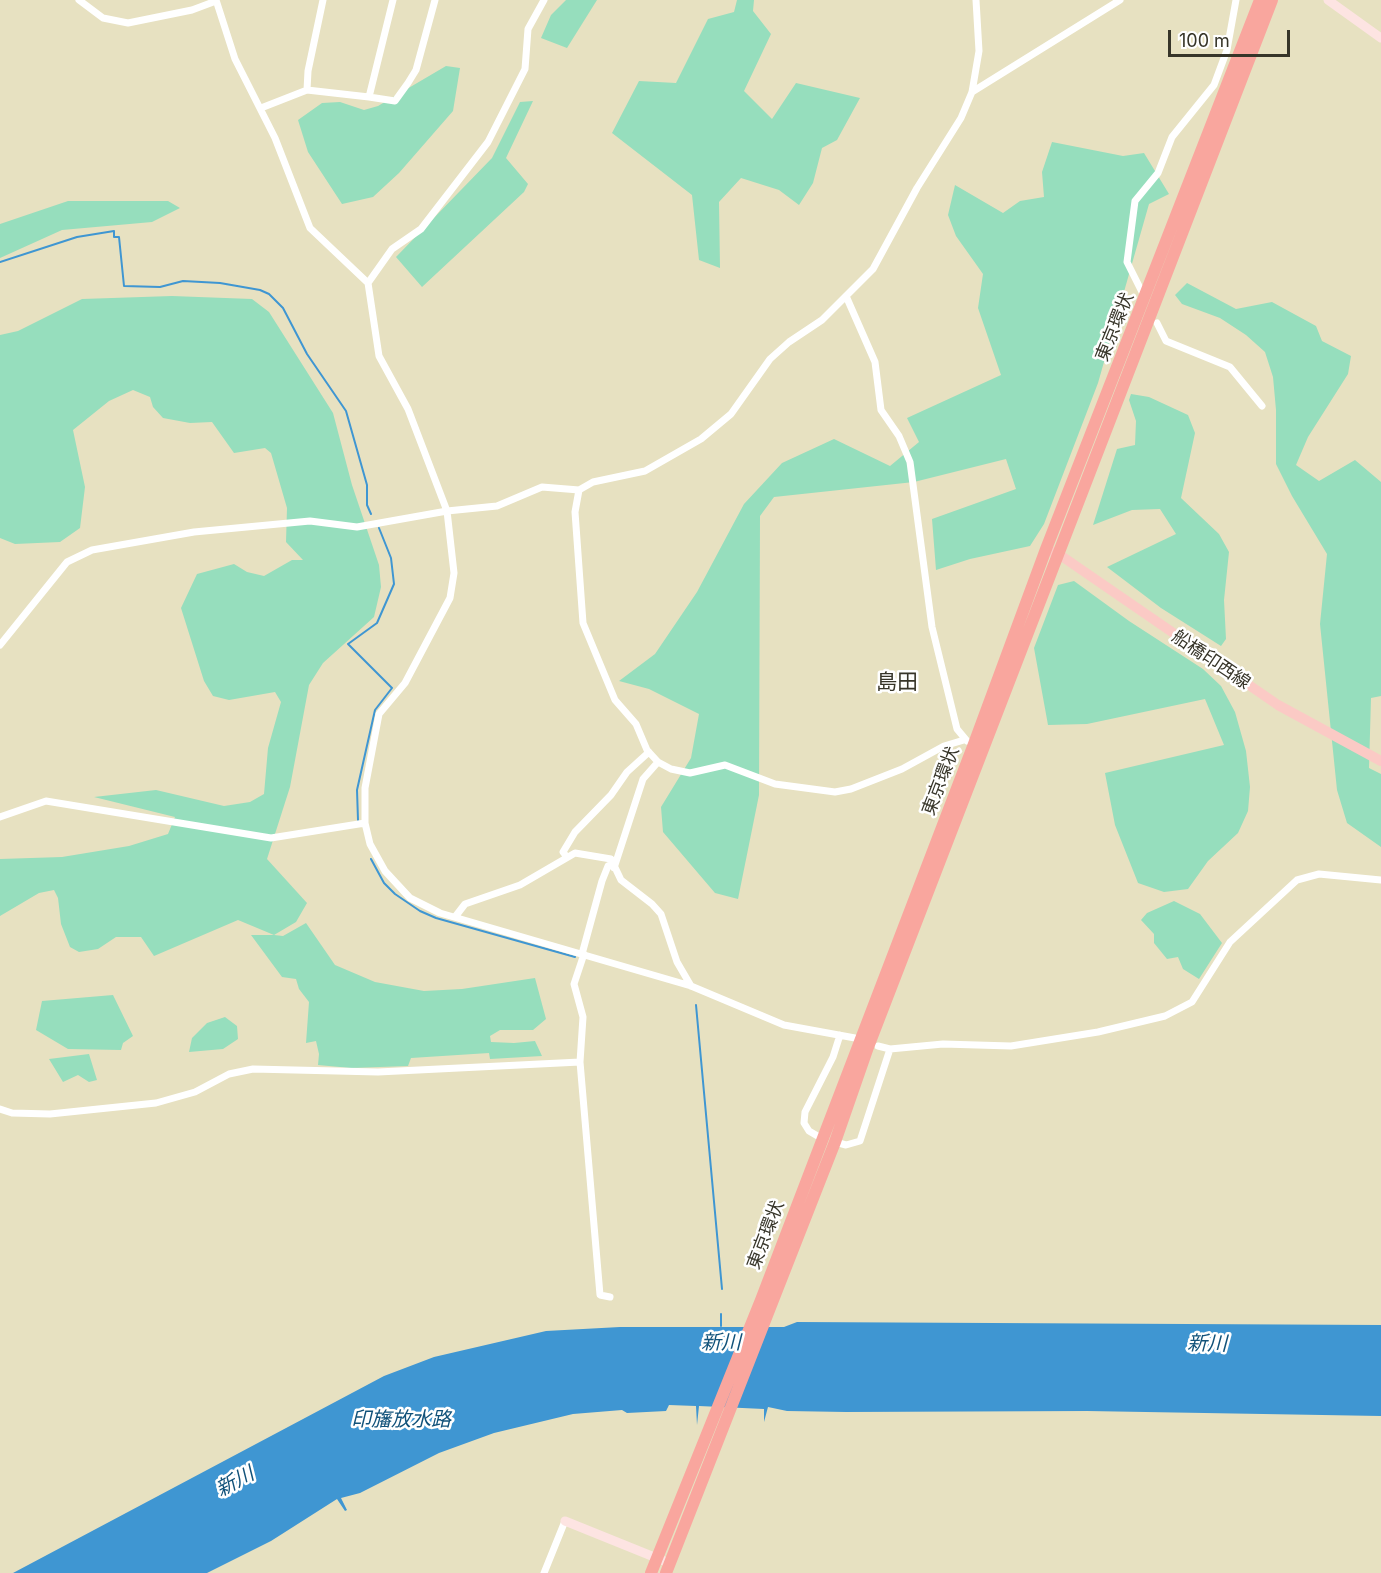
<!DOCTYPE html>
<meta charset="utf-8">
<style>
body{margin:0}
#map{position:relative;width:1381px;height:1573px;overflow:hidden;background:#e7e1c1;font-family:Inter,sans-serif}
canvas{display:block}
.scale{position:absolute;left:1168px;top:30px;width:122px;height:27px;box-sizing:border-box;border:3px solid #373529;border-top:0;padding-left:8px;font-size:18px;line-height:21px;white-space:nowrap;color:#373529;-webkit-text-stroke:4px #fff;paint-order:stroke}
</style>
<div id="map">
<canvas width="1381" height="1573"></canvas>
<div class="scale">100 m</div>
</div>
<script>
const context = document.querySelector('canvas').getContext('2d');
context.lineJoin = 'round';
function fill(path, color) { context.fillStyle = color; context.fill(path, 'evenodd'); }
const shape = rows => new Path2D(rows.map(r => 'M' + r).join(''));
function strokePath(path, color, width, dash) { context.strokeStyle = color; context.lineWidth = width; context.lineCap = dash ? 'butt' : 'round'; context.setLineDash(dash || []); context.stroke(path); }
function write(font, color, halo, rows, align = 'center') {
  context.font = font + ' Inter,"Noto Sans JP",sans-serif'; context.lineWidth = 5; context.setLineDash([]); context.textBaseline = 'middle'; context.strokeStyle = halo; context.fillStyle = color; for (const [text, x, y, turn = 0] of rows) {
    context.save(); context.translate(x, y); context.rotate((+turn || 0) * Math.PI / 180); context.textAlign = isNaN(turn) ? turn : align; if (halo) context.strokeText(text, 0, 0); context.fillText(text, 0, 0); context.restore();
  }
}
const green = shape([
 [566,0,597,0,567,48,541,38,551,15],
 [737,0,754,0,753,11,771,34,744,91,772,119,796,83,860,98,837,140,822,148,813,183,799,205,779,190,741,178,719,202,720,268,699,260,692,195,612,133,639,81,676,83,708,19,734,12],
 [446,66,460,68,453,111,399,173,373,197,342,204,308,152,298,120,322,103,340,102,364,110,378,106],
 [533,101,506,158,528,184,524,192,422,287,396,257,492,158,520,102],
 [1052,142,1123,156,1144,153,1169,194,1149,204,1098,383,1044,524,1030,546,970,559,936,570,932,519,1016,489,1006,459,914,482,774,497,760,516,759,795,738,899,715,893,663,832,661,807,691,758,699,714,649,689,619,681,655,654,697,592,744,504,782,463,834,439,890,466,919,442,907,418,1001,375,978,308,983,274,956,236,948,215,955,185,1003,213,1020,201,1044,197,1042,172],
 [68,201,168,201,180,208,152,222,62,230,0,258,0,224],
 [1187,283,1236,309,1272,302,1316,326,1322,341,1351,356,1348,374,1308,437,1296,465,1319,481,1355,460,1381,482,1381,696,1371,698,1369,768,1381,774,1381,847,1347,823,1337,790,1320,624,1327,554,1292,496,1276,464,1276,410,1273,377,1265,352,1246,335,1220,318,1182,304,1175,295],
 [172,296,252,299,269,312,333,413,352,485,379,565,381,587,374,617,323,663,309,685,290,787,267,859,307,903,296,922,274,935,283,936,306,923,335,965,375,982,424,991,462,989,535,978,546,1019,533,1030,500,1030,490,1036,491,1042,514,1043,535,1041,542,1056,490,1059,489,1053,411,1058,408,1066,351,1068,318,1065,319,1054,316,1041,306,1043,309,1002,299,989,296,979,282,977,251,935,274,935,238,920,154,956,141,937,116,937,98,949,79,952,70,947,61,924,58,898,54,890,39,893,0,916,0,859,62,857,129,846,168,834,175,817,94,797,156,790,224,806,250,802,264,794,268,748,281,702,275,692,229,700,213,696,204,681,181,608,197,574,234,564,247,572,264,576,292,560,303,560,286,542,287,508,271,453,265,448,234,453,212,422,190,423,163,418,153,407,150,397,133,390,109,401,73,430,85,487,80,528,60,542,15,544,0,538,0,335,18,331,82,299],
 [1131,394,1149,397,1188,415,1195,433,1181,498,1219,534,1229,552,1224,600,1226,639,1221,646,1161,608,1107,567,1176,534,1160,509,1132,510,1093,525,1117,449,1135,445,1136,421,1129,400],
 [1074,581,1129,621,1203,669,1221,686,1235,712,1246,751,1250,787,1248,811,1238,833,1208,861,1188,889,1164,892,1138,883,1115,825,1105,773,1224,745,1205,699,1087,724,1048,725,1034,648,1058,585],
 [1174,901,1200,914,1222,943,1199,979,1183,969,1178,957,1167,959,1154,943,1154,934,1141,920,1147,913],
 [113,995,133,1036,123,1043,121,1050,68,1049,36,1030,42,1001],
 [225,1017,237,1026,238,1039,223,1049,189,1052,192,1038,207,1023],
 [89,1054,97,1080,89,1082,78,1075,63,1082,49,1059]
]);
const water = shape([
 [797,1322,1381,1325,1381,1416,1087,1411,846,1412,787,1411,768,1407,764,1422,764,1409,699,1406,697,1425,696,1406,669,1405,666,1411,627,1413,622,1410,573,1414,494,1433,439,1453,360,1493,341,1498,347,1510,345,1511,337,1499,271,1541,207,1573,13,1573,384,1376,434,1357,546,1331,620,1327,784,1327]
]);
const stream = shape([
 [0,262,77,237,114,231,114,237,119,237,124,286,160,287,183,281,220,283,260,290,269,294,283,308,307,354,346,411,367,485,367,505,371,514],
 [358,820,357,790,375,710,392,688,348,644,377,623,394,584,391,558,379,528],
 [371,859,384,883,395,894,420,911,436,918,575,957],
 [696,1005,722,1289],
 [721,1314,721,1326]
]);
const street = shape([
 [79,0,103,18,128,23,192,10,216,1],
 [216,0,235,59,275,138,310,228,368,283,379,356,408,409,447,511,454,573,450,598,405,683,379,714,365,788,365,823,370,844,385,871,410,898,440,913,691,986,784,1025,855,1038],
 [307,90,308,71,323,0],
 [972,92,1120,0],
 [369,97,395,101,408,83,416,70,435,0],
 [261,108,307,90,369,97,393,0],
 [368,283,392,249,421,229,488,142,525,69,528,29,544,0],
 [1142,292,1127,262,1135,201,1158,173,1172,137,1214,85,1227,50,1236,0],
 [846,296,875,362,881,410,899,436,910,462,932,627,957,729,967,741],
 [1157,323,1166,341,1230,367,1262,406],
 [579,490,575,512,583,623,615,700,636,724,647,750,658,762,671,769,690,773,725,765,775,784,835,792,851,789,902,769,944,746,964,740],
 [0,645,67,562,92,550,194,532,310,521,357,527,447,511,497,506,542,487,579,490,593,482,645,471,701,439,731,414,770,359,789,342,822,320,873,269,917,188,961,118,972,92,979,51,976,0],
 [0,817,46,801,271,838,365,823],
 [566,856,563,852,575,832,611,795,627,772,649,752],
 [614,868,643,779,658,762],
 [455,917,465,904,520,885,575,853,611,859,621,880,652,904,661,914,677,962,691,986],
 [582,954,602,881,608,866,612,864],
 [584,954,574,984,583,1017,580,1062,600,1295,610,1297],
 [878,1046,890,1049,943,1044,1011,1046,1098,1032,1165,1016,1192,1002,1230,942,1297,880,1319,874,1381,880],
 [0,1109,12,1113,50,1114,156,1103,195,1092,229,1074,253,1069,378,1072,580,1062],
 [821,1138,809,1131,804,1123,805,1112,833,1057,840,1035],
 [835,1142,846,1145,860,1141,890,1049],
 [544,1573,565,1521]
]);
const secondary = shape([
 [1328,0,1381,38],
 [565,1521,669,1563]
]);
const primary = shape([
 [1046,549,1060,555,1278,705,1381,761]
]);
const highway = shape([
 [651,1573,761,1300,974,744,1046,549,1260,0],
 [666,1573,835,1142,868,1047,1272,0]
]);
const streetNames = [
 ["東京環状",1115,327,-68],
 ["船橋印西線",1211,660,34],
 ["東京環状",941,781,-69],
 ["東京環状",766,1235,-69]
];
const waterNames = [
 ["新川",721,1343],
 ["新川",1207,1344,1],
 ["印旛放水路",401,1420],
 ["新川",235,1482,-28]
];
const quarterNames = [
 ["島田",897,683]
];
fill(green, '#96debd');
fill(water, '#3f96d2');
strokePath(stream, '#3f96d2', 2);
strokePath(street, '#fff', 7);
strokePath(secondary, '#fde4e2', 9);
strokePath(primary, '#fbcac5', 10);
strokePath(highway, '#f9a69e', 12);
write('18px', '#373529', '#fff', streetNames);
write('italic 20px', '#11527a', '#fff', waterNames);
write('21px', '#373529', '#fff', quarterNames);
</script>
